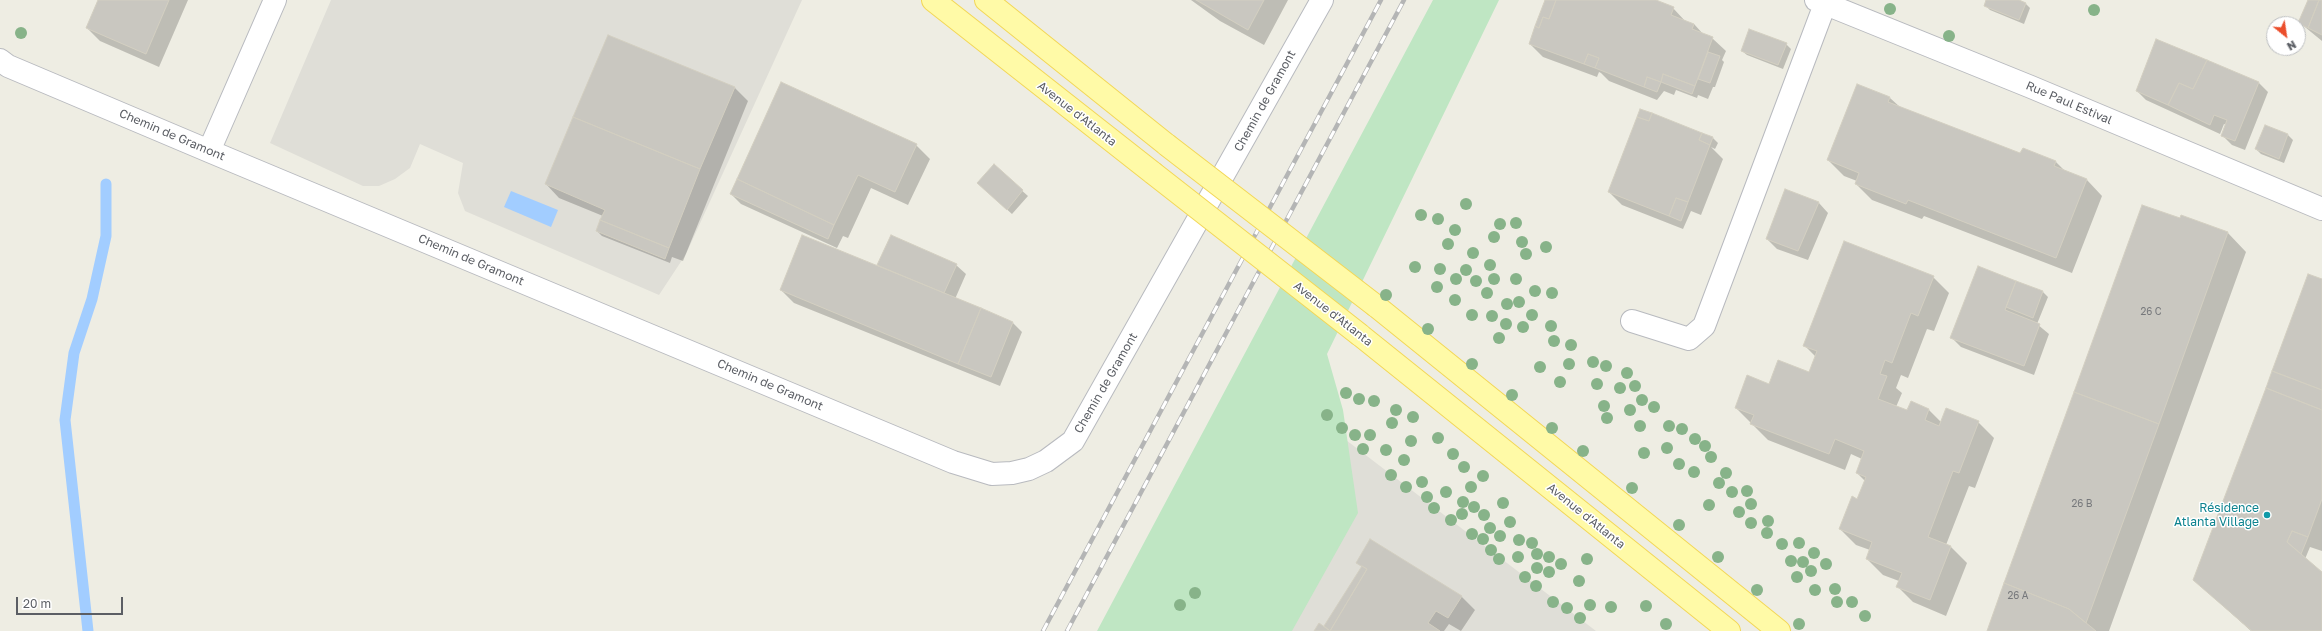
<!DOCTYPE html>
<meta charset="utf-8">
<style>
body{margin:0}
#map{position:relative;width:2322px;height:631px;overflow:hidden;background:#eeede3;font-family:"Golos Text",sans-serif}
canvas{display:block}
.north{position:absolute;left:2266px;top:16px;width:40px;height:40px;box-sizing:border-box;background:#fff;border:1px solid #bdbfc1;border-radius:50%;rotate:150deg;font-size:11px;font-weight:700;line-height:16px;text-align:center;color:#5b5e64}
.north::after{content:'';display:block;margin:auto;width:14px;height:18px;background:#eb4e2c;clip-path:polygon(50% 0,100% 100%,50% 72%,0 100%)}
.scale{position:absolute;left:16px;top:597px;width:107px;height:18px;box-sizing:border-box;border:2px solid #5b5e64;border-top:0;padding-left:5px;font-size:12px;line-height:14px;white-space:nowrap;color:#5b5e64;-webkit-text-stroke:3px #fff;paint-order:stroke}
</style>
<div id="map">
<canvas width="2322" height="631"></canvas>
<div class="north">N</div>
<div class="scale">20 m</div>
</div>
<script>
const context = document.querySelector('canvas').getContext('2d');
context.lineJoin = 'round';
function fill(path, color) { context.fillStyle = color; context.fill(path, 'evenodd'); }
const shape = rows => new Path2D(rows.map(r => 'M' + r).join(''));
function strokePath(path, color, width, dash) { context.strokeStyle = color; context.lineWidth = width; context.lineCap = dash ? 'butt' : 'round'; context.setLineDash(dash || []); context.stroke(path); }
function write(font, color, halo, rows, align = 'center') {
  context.font = font + ' "Golos Text",sans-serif'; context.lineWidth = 3; context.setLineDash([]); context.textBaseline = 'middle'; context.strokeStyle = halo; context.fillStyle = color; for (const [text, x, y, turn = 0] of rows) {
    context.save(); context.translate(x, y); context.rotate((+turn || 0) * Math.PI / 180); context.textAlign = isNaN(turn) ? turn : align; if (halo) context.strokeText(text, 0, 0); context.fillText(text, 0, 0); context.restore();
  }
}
const industrial = shape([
 [331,0,802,0,686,254,659,295,465,211,458,193,463,163,420,144,410,168,395,179,379,186,363,186,270,143],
 [1291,398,1596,631,1248,631]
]);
const green = shape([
 [1433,0,1499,0,1327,354,1343,410,1358,513,1292,631,1097,631]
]);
const water = shape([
 [511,191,558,210,551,227,504,207]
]);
const shadow = shape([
 [99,0,188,0,159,67,100,41,87,28],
 [1191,0,1288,0,1264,45,1220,21],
 [1546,0,1653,0,1673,8,1686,22,1694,24,1704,35,1712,38,1726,51,1722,60,1724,62,1715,87,1713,87,1708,99,1698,95,1697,98,1676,90,1674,95,1664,91,1657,100,1609,81,1601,73,1599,72,1597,77,1543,57,1530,44],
 [1988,0,2016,0,2026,4,2030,8,2024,24,1990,10,1985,5],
 [2309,0,2322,0,2322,41,2300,23],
 [608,36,735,88,748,101,683,261,672,257,670,263,602,236,597,231,603,216,559,198,546,184],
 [1786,44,1791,49,1783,69,1747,55,1742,51],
 [2259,83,2268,92,2245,150,2232,145,2222,135,2226,125,2224,124,2220,134,2146,100,2137,91],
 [1857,85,1890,98,1900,107,2021,154,2023,150,2056,162,2066,172,2087,180,2102,196,2072,273,1924,216,1922,219,1872,200,1856,184,1857,181,1844,176,1828,160],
 [2265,126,2288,135,2293,140,2284,163,2261,154,2256,149],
 [1701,133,1713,138,1718,143,1715,149,1711,147,1723,159,1701,215,1691,211,1683,229,1622,205,1609,192],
 [916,145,930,159,908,205,871,188,848,238,843,236,837,248,741,204,731,194],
 [994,166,1028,196,1012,214,983,188],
 [1786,190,1819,203,1828,213,1808,260,1777,249,1767,239],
 [2182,216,2228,233,2246,252,2109,631,1988,631],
 [878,265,956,265,966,274,955,299,1013,323,1022,332,1000,386,794,303,781,290,881,268],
 [1979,267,2043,292,2048,297,2037,324,2049,334,2034,375,1961,347,1951,337],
 [1933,277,1949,293,1934,331,1927,329,1908,378,1901,375,1896,388,1902,393,1896,407,1908,412,1929,410,1941,422,1978,422,1994,438,1975,488,1969,486,1946,545,1951,547,1967,563,1946,616,1913,602,1897,586,1899,581,1883,575,1867,559,1870,550,1856,545,1840,529,1858,500,1865,481,1857,473,1862,459,1851,454,1845,470,1768,440,1736,408,1770,385,1809,373,1816,357,1804,345],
 [2322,280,2322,551,2310,547,2305,559,2322,573,2322,631,2251,631,2194,580],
 [1357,563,1461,596,1475,610,1461,631,1449,624,1444,631,1315,631,1329,630,1362,567]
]);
const stream = shape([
 [88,631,65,420,74,353,92,299,106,236,106,184]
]);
const building = shape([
 [98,0,169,0,146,54,86,28,98,0],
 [1196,0,1264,0,1248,30,1196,0],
 [1545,0,1556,0,1549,19,1543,17,1539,28,1535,26,1545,0],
 [1556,0,1656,0,1674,7,1671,15,1694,24,1692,29,1713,37,1695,86,1663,74,1661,82,1647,77,1644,87,1595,68,1599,58,1588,54,1584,64,1529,44,1535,26,1539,28,1543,17,1549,19,1556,0],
 [1986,0,2019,0,2026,3,2019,20,1984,6,1986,0],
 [2308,0,2319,0,2308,28,2298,23,2308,0],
 [2319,0,2322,0,2322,35,2308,28,2319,0],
 [1749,29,1787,43,1778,65,1741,51,1749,29],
 [608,35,735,87,700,169,573,117,608,35],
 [2156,39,2207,60,2193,89,2179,83,2168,105,2136,91,2156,39],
 [1708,52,1720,56,1710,83,1698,79,1708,52],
 [1588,54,1599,58,1595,68,1584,64,1588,54],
 [2207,60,2259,82,2235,141,2221,136,2227,120,2214,115,2210,125,2168,105,2179,83,2193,89,2207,60],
 [1663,74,1695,86,1692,94,1661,82,1663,74],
 [1647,77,1661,82,1657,92,1644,87,1647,77],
 [781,82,917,144,895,192,858,175,834,225,737,179,781,82],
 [1857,84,1890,97,1888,102,2020,153,2023,148,2056,161,2054,166,2087,179,2056,258,1908,200,1906,204,1855,184,1859,173,1827,160,1857,84],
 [1640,109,1652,113,1649,121,1637,117,1640,109],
 [1652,113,1702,133,1699,140,1710,145,1688,202,1676,198,1669,216,1608,192,1637,117,1649,121,1652,113],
 [573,117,700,169,669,248,600,220,605,210,545,184,573,117],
 [2265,125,2288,134,2279,159,2255,149,2265,125],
 [1702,133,1713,137,1710,145,1699,140,1702,133],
 [994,164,1023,190,1007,210,977,183,994,164],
 [737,179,834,225,828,239,730,194,737,179],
 [1785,189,1819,202,1798,251,1766,239,1785,189],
 [1676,198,1688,202,1681,221,1669,216,1676,198],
 [2142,205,2180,218,2181,215,2228,232,2159,424,2074,392,2142,205],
 [600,220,669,248,665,259,596,231,600,220],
 [802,235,981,308,958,364,780,290,802,235],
 [891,235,957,264,944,293,877,265,891,235],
 [1844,241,1934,276,1918,316,1911,313,1892,363,1885,360,1880,374,1887,376,1878,399,1907,410,1911,401,1929,409,1925,420,1939,426,1946,408,1979,421,1959,473,1953,471,1928,537,1951,546,1930,600,1896,587,1902,573,1866,559,1872,542,1839,529,1852,496,1857,499,1866,477,1856,473,1864,451,1835,439,1829,454,1750,424,1754,415,1735,408,1747,375,1769,384,1778,360,1809,372,1817,351,1803,346,1844,241],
 [1978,266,2016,281,2005,310,2040,324,2024,366,1950,338,1978,266],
 [2308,274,2322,279,2322,390,2272,371,2308,274],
 [2016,281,2043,291,2033,318,2006,307,2016,281],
 [981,308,1013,322,991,377,958,364,981,308],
 [2272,371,2322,390,2322,410,2266,388,2272,371],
 [2266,388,2322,410,2322,499,2308,537,2292,531,2287,542,2322,572,2322,631,2252,631,2193,580,2266,388],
 [2074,392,2159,424,2086,623,2069,609,2004,583,2074,392],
 [2292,531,2308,537,2301,554,2287,542,2292,531],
 [1370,539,1462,596,1448,618,1436,611,1428,623,1440,631,1314,631,1319,623,1330,631,1367,569,1356,563,1370,539],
 [1362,566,1367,569,1330,631,1324,626,1362,566],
 [2004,583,2069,609,2096,631,1987,631,2004,583]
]);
const minor = shape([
 [1816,0,2031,87,2322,209],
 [0,60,8,66,209,151,953,462,992,474,1012,473,1029,469,1046,461,1073,441,1322,0],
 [209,151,275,0],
 [1632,321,1689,339,1704,326,1825,4]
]);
const major = shape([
 [933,0,1153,173],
 [986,0,1167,145],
 [1376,306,1779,631],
 [1360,335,1729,631]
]);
const rail = shape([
 [1043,631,1381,0],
 [1067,631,1404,0]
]);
const majorBridge = shape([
 [1167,145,1376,306],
 [1153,173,1360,335]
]);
const trees = [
 [1890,9],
 [2094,10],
 [21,33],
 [1949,36],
 [1466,204],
 [1421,215],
 [1438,219],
 [1516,223],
 [1500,224],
 [1455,230],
 [1494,237],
 [1522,242],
 [1448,244],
 [1546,247],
 [1473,253],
 [1526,254],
 [1490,265],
 [1415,267],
 [1440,269],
 [1466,270],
 [1456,279],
 [1494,279],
 [1516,279],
 [1476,281],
 [1437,287],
 [1535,291],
 [1487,293],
 [1552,293],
 [1386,295],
 [1455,300],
 [1519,302],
 [1507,304],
 [1472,315],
 [1532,315],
 [1492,316],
 [1506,324],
 [1551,326],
 [1523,327],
 [1428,329],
 [1499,338],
 [1554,341],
 [1571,345],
 [1593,362],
 [1472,364],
 [1569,364],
 [1606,366],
 [1540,367],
 [1627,373],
 [1560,382],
 [1597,384],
 [1635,386],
 [1620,388],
 [1346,393],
 [1512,395],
 [1359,399],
 [1642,400],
 [1374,401],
 [1604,406],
 [1654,407],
 [1396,410],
 [1630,410],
 [1327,415],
 [1413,417],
 [1607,418],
 [1392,423],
 [1640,426],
 [1669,426],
 [1342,428],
 [1552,428],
 [1682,429],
 [1355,435],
 [1370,435],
 [1438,438],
 [1695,439],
 [1411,441],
 [1705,446],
 [1667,448],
 [1363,449],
 [1386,450],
 [1583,451],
 [1644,453],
 [1453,454],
 [1711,457],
 [1404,460],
 [1679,464],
 [1464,467],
 [1694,472],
 [1726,473],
 [1391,475],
 [1483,476],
 [1422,482],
 [1719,483],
 [1406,487],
 [1471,487],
 [1632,488],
 [1747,491],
 [1446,492],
 [1732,492],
 [1427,497],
 [1463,502],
 [1503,503],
 [1751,504],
 [1709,505],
 [1474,507],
 [1434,508],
 [1739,512],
 [1462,514],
 [1484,515],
 [1451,520],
 [1768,521],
 [1510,522],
 [1751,523],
 [1679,525],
 [1490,528],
 [1767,533],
 [1472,534],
 [1500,536],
 [1483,539],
 [1519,540],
 [1532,543],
 [1799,543],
 [1782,544],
 [1491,550],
 [1814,553],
 [1537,554],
 [1518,557],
 [1549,557],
 [1718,557],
 [1499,559],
 [1587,559],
 [1791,561],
 [1803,562],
 [1561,564],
 [1826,564],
 [1537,568],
 [1811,571],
 [1549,572],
 [1525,577],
 [1797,577],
 [1579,581],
 [1536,586],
 [1835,589],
 [1757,590],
 [1815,590],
 [1195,593],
 [1553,602],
 [1837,602],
 [1852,602],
 [1180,605],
 [1590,605],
 [1646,606],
 [1611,607],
 [1567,608],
 [1865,616],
 [1580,618],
 [1666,624],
 [1799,624]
];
const markers = [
 [2267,515,4,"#0f9aa8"]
];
const numberNames = [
 ["26 C",2151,312],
 ["26 B",2082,504],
 ["26 A",2018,596]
];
const streetNames = [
 ["Chemin de Gramont",1265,101,-61],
 ["Rue Paul Estival",2069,103,23],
 ["Avenue d'Atlanta",1077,114,38],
 ["Chemin de Gramont",172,135,23],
 ["Chemin de Gramont",471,260,23],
 ["Avenue d'Atlanta",1333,314,38],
 ["Chemin de Gramont",1106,383,-60],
 ["Chemin de Gramont",770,385,23],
 ["Avenue d'Atlanta",1586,516,39]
];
const cultureNames = [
 ["Résidence",2259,508],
 ["Atlanta Village",2259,522]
];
fill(industrial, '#dfded7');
fill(green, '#bfe6c3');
fill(water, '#a2cdff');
fill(shadow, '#0003');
strokePath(stream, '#a2cdff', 11);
fill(building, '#c9c7c0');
strokePath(building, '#d3cfc1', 1);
strokePath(minor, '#b8babf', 24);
strokePath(major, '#f3d757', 24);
strokePath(minor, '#fff', 22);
strokePath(major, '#fffaa7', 22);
strokePath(rail, '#b4b5b5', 4.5);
strokePath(rail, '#fff', 3, [9]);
strokePath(majorBridge, '#f3d757', 24, []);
strokePath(majorBridge, '#fffaa7', 22);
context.fillStyle = '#87b389';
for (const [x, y] of trees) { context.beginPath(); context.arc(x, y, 6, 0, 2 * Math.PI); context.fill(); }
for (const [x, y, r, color] of markers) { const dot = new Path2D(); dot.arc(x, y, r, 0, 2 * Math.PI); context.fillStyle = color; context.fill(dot); strokePath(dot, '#fff', 1.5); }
write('10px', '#76787b', null, numberNames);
write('12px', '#5b5e64', '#fff', streetNames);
write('12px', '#0d838f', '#fff', cultureNames, 'right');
</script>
